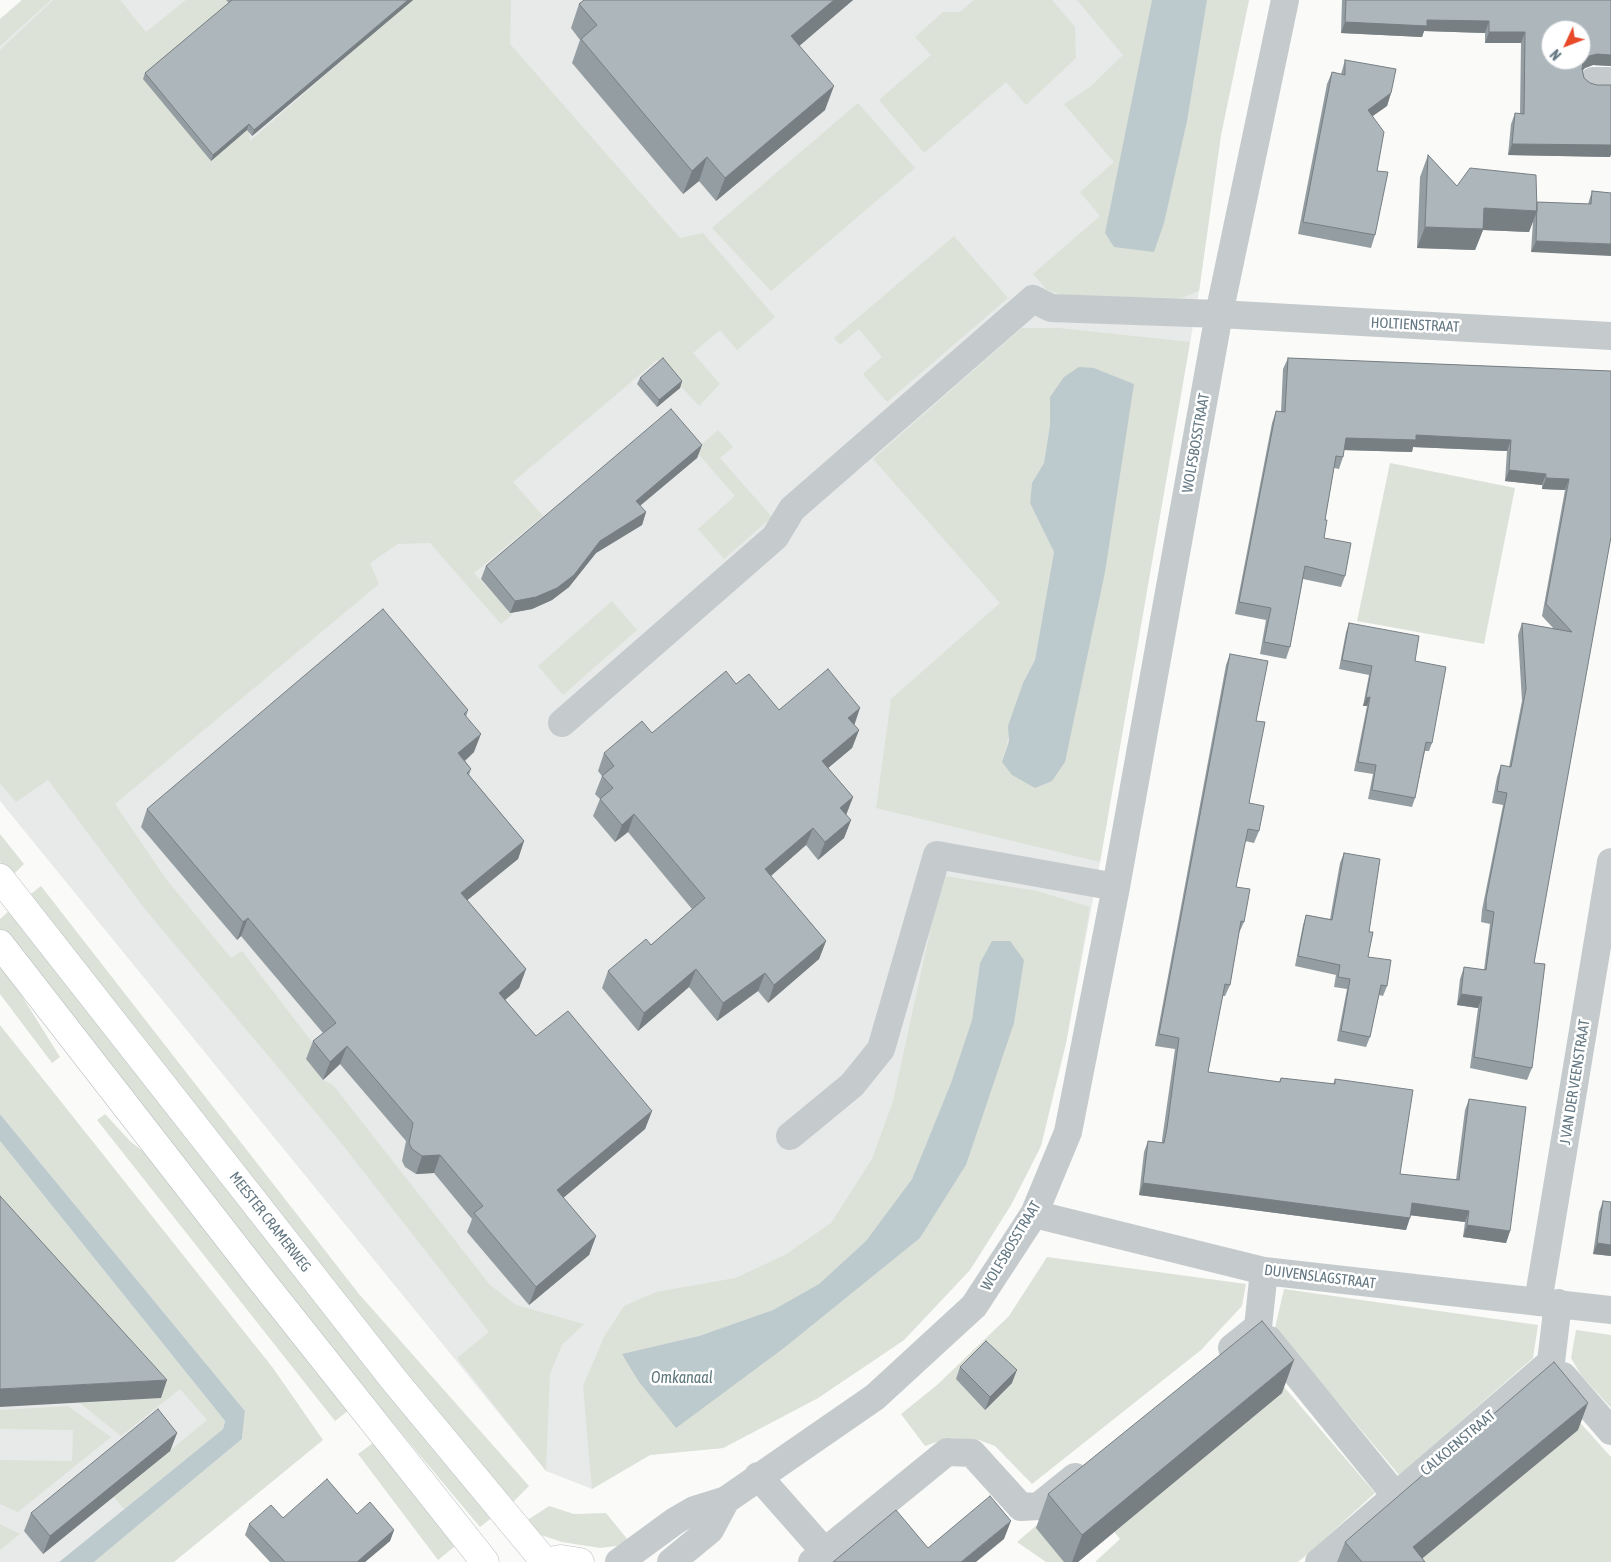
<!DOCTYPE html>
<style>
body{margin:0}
#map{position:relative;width:1611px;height:1562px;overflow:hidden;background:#fafaf8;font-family:"Asap Condensed",sans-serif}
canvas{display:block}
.north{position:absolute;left:1541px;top:20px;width:50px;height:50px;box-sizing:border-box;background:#fff;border:1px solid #c1c9cd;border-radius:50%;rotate:227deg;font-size:14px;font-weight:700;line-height:20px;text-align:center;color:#647883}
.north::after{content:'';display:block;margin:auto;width:18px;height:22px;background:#e84929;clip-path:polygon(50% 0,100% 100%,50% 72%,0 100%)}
</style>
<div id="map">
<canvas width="1611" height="1562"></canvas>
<div class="north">N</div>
</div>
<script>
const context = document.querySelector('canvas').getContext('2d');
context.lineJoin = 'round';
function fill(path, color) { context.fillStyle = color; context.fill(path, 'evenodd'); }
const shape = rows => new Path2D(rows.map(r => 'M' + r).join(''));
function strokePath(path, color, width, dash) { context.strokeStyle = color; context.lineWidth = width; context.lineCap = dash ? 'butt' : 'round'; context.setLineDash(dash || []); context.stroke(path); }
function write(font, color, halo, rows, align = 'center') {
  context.font = font + ' "Asap Condensed",sans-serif'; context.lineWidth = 5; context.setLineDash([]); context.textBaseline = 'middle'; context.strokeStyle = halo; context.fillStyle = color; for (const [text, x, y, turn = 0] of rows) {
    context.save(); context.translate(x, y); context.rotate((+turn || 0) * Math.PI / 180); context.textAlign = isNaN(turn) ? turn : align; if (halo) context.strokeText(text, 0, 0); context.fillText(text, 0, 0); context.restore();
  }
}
const built = shape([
 [28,0,1249,0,1221,135,1199,291,1100,862,1066,1043,1040,1148,1011,1205,970,1270,904,1340,818,1398,723,1448,650,1455,592,1489,546,1471,0,801,0,24],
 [0,1141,223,1429,59,1562,0,1562]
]);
const green = shape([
 [22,0,51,0,0,46,0,19],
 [53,0,120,0,146,32,186,0,234,0,250,141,411,0,511,0,510,44,680,238,703,233,775,317,737,350,720,330,693,353,720,384,699,406,657,360,513,482,543,516,474,573,512,615,501,624,430,543,398,544,370,563,379,584,115,804,166,879,231,958,242,951,318,1050,307,1059,323,1080,333,1085,490,1285,516,1305,584,1324,562,1345,550,1374,546,1471,457,1358,489,1332,338,1139,145,909,48,780,16,802,0,783,0,50],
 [974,0,1052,0,1075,27,1076,58,1026,105,1006,82,924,153,879,100,931,55,915,37,943,12,960,12],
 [1077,0,1152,0,1105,233,1205,12,1207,0,1249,0,1221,135,1199,291,1182,298,1066,296,1047,290,1033,274,1100,216,1080,192,1114,162,1064,104,1090,87,1123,55],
 [858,103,915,168,771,291,712,228],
 [954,236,1008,298,887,402,863,374,882,357,859,329,840,345,834,338],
 [1022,328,1059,328,1190,342,1100,862,876,808,891,699,1000,603,873,459],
 [1094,368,1134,384,1002,762,1023,683,1035,660,1054,552,1030,503,1032,483,1044,463,1050,425,1050,397],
 [718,430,733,447,720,458,772,517,724,559,698,529,735,496,695,450],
 [1390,463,1515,488,1484,644,1357,621],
 [612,601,637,630,563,695,538,666],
 [0,834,24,864,12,876,0,862],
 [945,876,1037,891,1090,907,1066,1043,1041,1146,1011,1205,970,1270,904,1340,818,1398,723,1448,650,1455,592,1489,583,1386,604,1337,624,1306,656,1292,735,1278,785,1255,831,1223,872,1159,893,1101,939,890],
 [980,963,966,1165,920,1238,784,1348,676,1427,639,1382,623,1354,699,1336,773,1310,819,1284,866,1241,912,1179,951,1083,972,1020],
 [41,886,359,1294,529,1486,511,1504,27,897],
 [12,908,494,1516,480,1527,325,1342,0,929,0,919],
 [0,961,60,1057,52,1063,0,994],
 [0,1025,273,1368,323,1440,174,1562,94,1562,242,1439,245,1411,0,1114],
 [105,1114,130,1141,160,1165,349,1410,335,1421,97,1120],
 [0,1141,225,1421,223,1429,124,1509,114,1497,207,1420,180,1389,121,1436,80,1403,160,1398,0,1222],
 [1047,1257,1246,1284,1242,1306,1201,1350,1032,1484,995,1446,979,1440,948,1438,925,1446,901,1414,937,1385,1009,1316],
 [1284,1289,1538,1325,1533,1358,1399,1475,1275,1328],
 [1576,1330,1611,1335,1611,1408,1581,1375,1571,1358],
 [1248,1345,1375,1493,1310,1552,1298,1562,1095,1562,1120,1539,1112,1529,1071,1562,1046,1562,1017,1542],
 [1548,1387,1611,1457,1611,1562,1347,1562],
 [68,1406,111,1437,18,1512,0,1504,0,1460,72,1461,73,1430,0,1429,0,1410],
 [373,1443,459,1543,438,1560,358,1454],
 [549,1506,574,1514,606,1513,628,1540,617,1546,600,1548,562,1542,541,1535,526,1521],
 [0,1524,20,1534,0,1550]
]);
const water = shape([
 [1152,0,1207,0,1187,121,1164,223,1154,252,1114,247,1105,233],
 [1079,367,1094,368,1134,384,1105,572,1065,762,1052,781,1035,788,1012,775,1002,762,1009,741,1008,726,1023,683,1035,660,1054,552,1030,503,1032,483,1044,463,1050,425,1050,397,1064,377],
 [992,941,1010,941,1024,960,1014,1023,966,1165,920,1238,784,1348,676,1428,639,1382,622,1354,699,1336,773,1310,819,1284,866,1241,912,1179,951,1083,972,1020,980,963],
 [0,1114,245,1411,242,1439,94,1562,59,1562,223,1429,225,1421,0,1141]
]);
const minor = shape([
 [1593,81,1611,81],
 [562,723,775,537,792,509,1033,299,1051,308,1219,314,1611,336],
 [790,1136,852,1085,881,1049,937,855,1116,887],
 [1034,1214,1264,1271,1611,1310],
 [1538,1302,1611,862],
 [1269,1340,1396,1496],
 [1232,1348,1258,1327,1264,1271],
 [1563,1376,1611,1431],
 [758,1476,825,1552],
 [619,1562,675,1521,694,1510,726,1500,875,1397,974,1306,1034,1214,1068,1132,1116,887,1219,314,1285,0],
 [671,1562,710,1530,726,1500],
 [812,1562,947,1452,972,1453,1021,1507,1039,1506,1075,1477],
 [1319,1562,1551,1362,1558,1303]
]);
const major = shape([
 [0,878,394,1380,545,1562],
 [0,944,258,1276,485,1562],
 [545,1562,561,1559,580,1562]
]);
const wall = shape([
 [226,0,413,0,252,136,247,130,211,161,143,79,145,73,229,3],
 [584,0,853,0,799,45,825,110,716,201,699,181,683,194,572,63,580,40,571,28,579,4],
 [1342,0,1611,0,1611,66,1593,65,1585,68,1582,71,1610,157,1508,155,1511,124,1515,113,1520,114,1521,43,1485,43,1485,33,1424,31,1422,37,1341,33],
 [1345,60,1391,93,1387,106,1372,116,1377,171,1375,235,1371,248,1298,234,1327,84,1332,72,1341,74],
 [1428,155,1457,186,1537,204,1537,202,1588,204,1592,191,1611,193,1531,252,1533,221,1529,232,1483,230,1475,250,1417,248,1420,177],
 [1288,358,1611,371,1534,963,1532,1068,1527,1080,1470,1068,1478,1008,1457,1005,1460,979,1464,967,1484,970,1490,924,1481,922,1482,910,1503,805,1492,803,1497,777,1501,765,1509,767,1522,701,1518,635,1522,623,1554,629,1542,616,1565,490,1542,489,1542,485,1505,481,1507,451,1413,447,1412,452,1344,450,1343,457,1339,469,1334,468,1325,520,1324,538,1345,576,1341,587,1303,579,1290,647,1286,659,1260,654,1266,620,1235,614,1272,423,1276,411,1281,412,1283,369],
 [640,378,682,381,680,388,657,407,637,384],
 [702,445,697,458,640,506,646,512,642,525,596,553,569,587,552,600,532,609,510,613,481,579,486,566],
 [1349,623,1415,661,1432,743,1429,751,1425,751,1415,798,1412,807,1368,799,1373,774,1354,771,1367,706,1363,706,1369,675,1339,669,1346,632],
 [1230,654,1256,721,1249,803,1259,831,1254,843,1245,841,1236,887,1244,922,1239,933,1230,985,1225,996,1222,996,1208,1072,1279,1082,1281,1078,1333,1084,1335,1079,1400,1174,1456,1180,1465,1110,1469,1099,1510,1231,1506,1243,1463,1237,1465,1222,1410,1215,1406,1230,1139,1195,1144,1152,1148,1141,1162,1143,1162,1140,1175,1049,1155,1046,1226,665],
 [736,684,779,710,854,725,859,730,852,748,828,768,853,797,846,815,851,820,844,838,818,860,806,845,771,876,826,941,819,959,768,1003,758,991,717,1021,689,987,638,1031,602,988,608,971,651,945,692,909,628,832,615,842,593,816,600,799,595,794,602,776,598,771,604,753,652,733],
 [468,710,466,717,474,752,465,761,471,769,469,775,524,841,518,859,467,900,526,969,519,988,505,1000,536,1036,652,1111,645,1129,563,1198,596,1236,589,1255,529,1305,467,1232,472,1219,434,1173,416,1174,405,1167,402,1161,406,1141,340,1064,323,1080,306,1059,313,1041,323,1033,241,936,237,940,141,827,147,809],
 [1344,853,1369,932,1368,957,1387,986,1383,996,1379,995,1370,1037,1366,1047,1337,1041,1347,989,1334,987,1336,975,1295,966,1303,925,1306,915,1330,919,1340,863],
 [1603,1201,1611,1256,1593,1254,1599,1212],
 [960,1367,1012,1383,985,1410,956,1379],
 [1282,1393,1078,1562,1064,1562,1036,1528,1048,1494],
 [1578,1430,1422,1558,1425,1562,1337,1562,1345,1542],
 [177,1433,170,1451,43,1554,24,1531,31,1513],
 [357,1514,394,1530,390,1541,365,1562,270,1562,245,1535,249,1524,283,1518]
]);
const shadedWall = shape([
 [408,0,413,0,252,136,254,130],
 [834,0,853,0,783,60,791,36],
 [1427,20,1489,21,1485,33,1424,31,1422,37,1341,33,1345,22],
 [1489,32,1525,32,1521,43,1485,43],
 [1597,54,1611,55,1611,66,1593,65,1585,68,1579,74,1583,62,1589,56],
 [834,86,825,110,716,201,725,178],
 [1391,93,1387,106,1363,123,1368,110],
 [249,124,247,130,211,161,213,155],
 [1512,144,1611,145,1611,155,1610,157,1508,155],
 [707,157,699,181,683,194,692,171],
 [1484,208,1537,211,1529,232,1483,230,1475,250,1417,248,1425,227],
 [1536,241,1611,244,1611,256,1531,252],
 [682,381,680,388,657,407,659,400],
 [1416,435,1511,440,1507,451,1413,447,1412,452,1342,450,1346,438],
 [702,445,697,458,631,513,636,501],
 [1509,470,1546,474,1542,485,1505,481],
 [1546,478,1569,479,1565,490,1542,489],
 [646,512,642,525,596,553,569,587,552,600,532,609,510,613,515,601,600,541],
 [1370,697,1367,706,1363,706,1366,698],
 [860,708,854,726,848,718],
 [859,730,852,748,815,779,822,761],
 [481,734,474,752,452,772,458,753],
 [853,797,846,815,840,808],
 [634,814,628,832,615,842,622,825],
 [851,820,844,838,818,860,825,842],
 [813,828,806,845,758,887,765,869],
 [524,841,518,859,454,911,461,893],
 [248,918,241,936,237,940,243,922],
 [826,941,819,959,768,1003,774,985],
 [526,969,519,988,492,1011,499,993],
 [696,969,689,987,638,1031,644,1013],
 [765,973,758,991,717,1021,723,1003],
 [1461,994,1482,997,1478,1008,1457,1005],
 [347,1046,340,1064,323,1080,330,1062],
 [652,1111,645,1129,550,1209,557,1190],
 [440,1155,434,1173,416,1174,422,1156],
 [1143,1183,1410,1218,1406,1230,1139,1195],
 [1412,1203,1469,1211,1465,1222,1408,1215],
 [1467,1225,1510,1231,1506,1243,1463,1237],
 [596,1236,589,1255,529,1305,536,1287],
 [1597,1243,1611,1245,1611,1256,1593,1254],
 [1294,1360,1282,1393,1078,1562,1072,1562,1082,1535],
 [1017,1370,1012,1383,985,1410,990,1397],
 [167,1380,161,1398,0,1407,0,1389],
 [1588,1403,1578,1430,1418,1562,1413,1547],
 [177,1433,170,1451,43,1554,50,1536],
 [1011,1521,1004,1539,976,1562,961,1562],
 [394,1530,390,1541,365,1562,357,1562]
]);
const building = shape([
 [232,0,408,0,254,130,249,124,213,155,145,73,232,0],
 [584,0,834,0,791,36,834,86,725,178,707,157,692,171,581,39,597,25,579,4,584,0],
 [1346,0,1611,0,1611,55,1597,54,1589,56,1583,62,1582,69,1584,78,1590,83,1597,85,1611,85,1611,145,1512,144,1515,113,1524,114,1525,32,1489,32,1489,21,1427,20,1427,26,1345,22,1346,0],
 [1551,30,1581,30,1581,60,1551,60,1551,30],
 [1345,60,1396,69,1391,93,1368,110,1384,132,1377,171,1388,172,1375,235,1303,222,1332,72,1345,75,1345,60],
 [1428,155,1457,186,1470,168,1536,175,1537,211,1484,208,1483,229,1425,227,1428,155],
 [1592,191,1611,193,1611,244,1536,241,1537,202,1591,204,1592,191],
 [663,358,682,381,659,400,640,378,663,358],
 [1288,358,1611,371,1611,537,1534,963,1545,964,1532,1068,1474,1057,1482,997,1461,994,1464,967,1486,970,1494,912,1486,910,1486,899,1507,793,1497,791,1501,765,1511,767,1526,689,1522,623,1572,632,1546,604,1569,479,1546,478,1546,474,1509,470,1511,440,1416,435,1416,440,1346,438,1343,457,1336,456,1325,520,1327,520,1324,538,1351,543,1345,576,1305,566,1290,647,1264,642,1271,608,1239,602,1276,411,1285,412,1288,358],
 [671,409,702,445,636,501,646,512,600,541,574,575,557,588,536,597,515,601,486,566,671,409],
 [383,609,468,710,464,714,481,734,458,753,471,769,467,773,524,841,461,893,526,969,499,993,536,1036,568,1011,652,1111,557,1190,596,1236,536,1287,474,1213,483,1206,440,1155,422,1156,412,1149,409,1143,413,1123,347,1046,330,1062,313,1041,336,1023,248,918,243,922,147,809,383,609],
 [1349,623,1419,636,1415,661,1446,667,1432,743,1426,742,1415,798,1372,790,1376,765,1358,762,1370,697,1366,698,1372,666,1342,660,1349,623],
 [1230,654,1268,661,1256,721,1265,722,1249,803,1264,806,1259,831,1248,829,1236,887,1250,889,1244,922,1241,921,1230,985,1225,984,1208,1072,1280,1082,1281,1078,1335,1084,1335,1079,1413,1090,1400,1174,1459,1180,1469,1099,1526,1107,1510,1231,1467,1225,1469,1211,1412,1203,1410,1218,1143,1183,1148,1141,1164,1143,1167,1128,1179,1038,1159,1034,1230,654],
 [828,669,860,708,848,718,859,730,822,761,853,797,840,808,851,820,825,842,813,828,765,869,826,941,774,985,765,973,723,1003,696,969,644,1013,608,971,646,939,651,945,705,898,634,814,622,825,600,799,613,788,602,776,614,766,604,753,642,721,652,733,726,671,736,684,749,674,779,710,828,669],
 [1344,853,1380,859,1369,932,1373,932,1368,957,1391,960,1387,986,1381,985,1370,1037,1341,1031,1350,979,1338,977,1340,965,1298,956,1306,915,1332,920,1344,853],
 [0,1196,167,1380,0,1389,0,1196],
 [1603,1201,1611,1202,1611,1245,1597,1243,1603,1201],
 [1262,1321,1294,1360,1082,1535,1048,1494,1262,1321],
 [986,1341,1017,1370,990,1397,960,1367,986,1341],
 [1554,1362,1588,1403,1413,1547,1425,1562,1362,1562,1345,1542,1554,1362],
 [158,1409,177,1433,50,1536,31,1513,158,1409],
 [327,1479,357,1514,370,1502,394,1530,357,1562,285,1562,249,1524,271,1505,283,1518,327,1479],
 [990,1496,1011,1521,961,1562,833,1562,896,1510,928,1548,990,1496]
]);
const streetNames = [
 ["HOLTIENSTRAAT",1415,325,3],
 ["WOLFSBOSSTRAAT",1196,443,-80],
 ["J VAN DER VEENSTRAAT",1575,1082,-81],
 ["MEESTER CRAMERWEG",270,1222,52],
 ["WOLFSBOSSTRAAT",1011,1246,-59],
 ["DUIVENSLAGSTRAAT",1320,1277,7],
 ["CALKOENSTRAAT",1458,1443,-40]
];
const waterNames = [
 ["Omkanaal",682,1378]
];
fill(built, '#e8eae9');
fill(green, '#dce2d8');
fill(water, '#bdcacd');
strokePath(major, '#b9bec1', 29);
strokePath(minor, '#c5cbcd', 28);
strokePath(major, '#fff', 28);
fill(wall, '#949da1');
fill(shadedWall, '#787f83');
fill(building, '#acb6bb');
strokePath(building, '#787f83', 1);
write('15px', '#647883', '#fff', streetNames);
write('italic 16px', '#5f777d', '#fff', waterNames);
</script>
